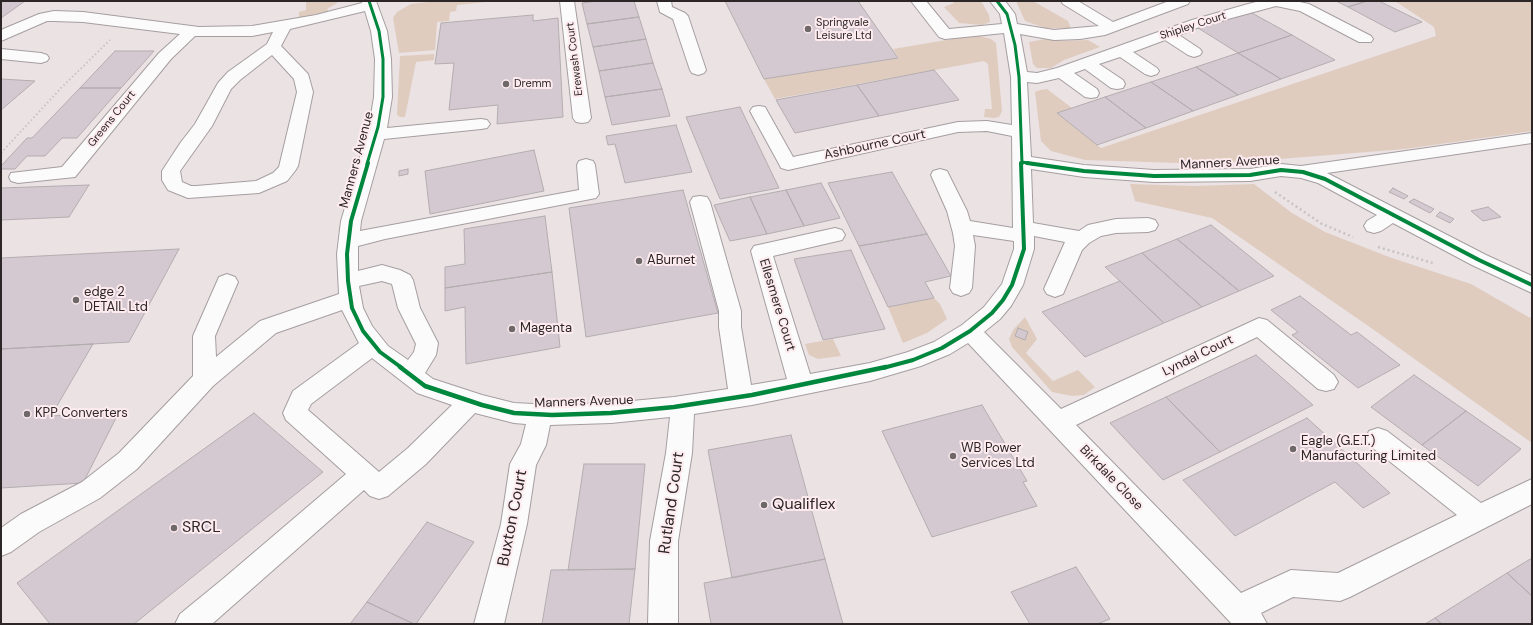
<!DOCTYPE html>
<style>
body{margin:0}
#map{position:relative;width:1533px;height:625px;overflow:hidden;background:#ebe2e4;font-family:"DM Sans",sans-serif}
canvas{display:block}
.frame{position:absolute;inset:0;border:2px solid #2c2627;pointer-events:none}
</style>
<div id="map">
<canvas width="1533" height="625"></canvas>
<div class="frame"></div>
</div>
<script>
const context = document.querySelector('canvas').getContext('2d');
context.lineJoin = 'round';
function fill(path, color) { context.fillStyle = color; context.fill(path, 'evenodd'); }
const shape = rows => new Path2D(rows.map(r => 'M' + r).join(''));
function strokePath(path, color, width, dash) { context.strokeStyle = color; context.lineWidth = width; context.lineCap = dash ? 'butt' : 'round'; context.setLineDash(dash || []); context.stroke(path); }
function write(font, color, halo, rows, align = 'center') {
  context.font = font + ' "DM Sans",sans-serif'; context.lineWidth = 4; context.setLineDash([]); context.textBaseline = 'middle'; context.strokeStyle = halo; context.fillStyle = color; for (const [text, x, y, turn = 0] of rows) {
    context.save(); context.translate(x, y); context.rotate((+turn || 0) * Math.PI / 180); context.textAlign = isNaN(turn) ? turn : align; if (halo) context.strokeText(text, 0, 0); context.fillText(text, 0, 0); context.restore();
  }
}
const green = shape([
 [306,1,340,1,327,9,328,11,299,18,299,12,306,10],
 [436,1,496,1,457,5,456,11,450,12,449,21,437,22,435,50,399,53,393,18,397,12,411,4],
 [952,1,981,1,989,15,990,22,982,25,959,23,944,7,954,3],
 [1016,1,1033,1,1068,21,1071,29,1045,28,1025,21],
 [1395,1,1532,1,1532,131,1405,149,1255,161,1221,162,1179,163,1085,160,1051,151,1041,141,1035,92,1040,90,1047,89,1072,108,1057,113,1101,148,1436,36,1434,27],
 [976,35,991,39,996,43,1002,111,999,117,994,118,984,117,985,109,992,109,988,64,984,61,775,99,764,79,899,58,893,49],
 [1051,38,1061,41,1088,40,1100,47,1064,60,1051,68,1037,68,1033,64,1029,42],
 [434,54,434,60,416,62,405,117,400,117,397,115,400,56],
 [1130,184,1194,186,1254,184,1292,213,1325,232,1389,257,1471,284,1532,319,1532,443,1374,330,1212,218,1135,201],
 [934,298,940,304,947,319,927,333,903,343,888,307],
 [1025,317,1037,339,1026,353,1053,381,1078,370,1095,387,1084,395,1072,396,1052,392,1012,347,1009,339,1013,330],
 [833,339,841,356,818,359,809,355,805,344]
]);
const building = shape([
 [1,1,25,1,1,18,1,1],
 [597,1,634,1,639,17,587,24,582,3,597,1],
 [725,1,858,1,898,58,764,79,725,1],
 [1336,1,1367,1,1348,7,1336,1],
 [1367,1,1379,1,1422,22,1395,32,1348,7,1367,1],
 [1250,12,1292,35,1238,53,1198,28,1250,12],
 [533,15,533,21,558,18,563,117,497,124,498,105,449,110,454,63,435,64,441,23,533,15],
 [639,17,646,39,593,47,587,24,639,17],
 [1292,35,1335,60,1281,79,1238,53,1292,35],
 [646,39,653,63,599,71,593,47,646,39],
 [115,51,154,51,121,88,80,88,115,51],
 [1238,53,1281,79,1238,95,1196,67,1238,53],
 [653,63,662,89,605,97,599,71,653,63],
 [1196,67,1238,95,1193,111,1151,82,1196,67],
 [934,70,959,100,879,116,857,85,934,70],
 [1,79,35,81,1,110,1,79],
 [1151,82,1193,111,1146,128,1105,97,1151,82],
 [857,85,879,116,795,133,776,100,857,85],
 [80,88,121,88,77,138,62,138,45,156,27,156,15,169,1,169,1,166,27,138,32,138,80,88],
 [662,89,670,116,612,125,605,97,662,89],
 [1105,97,1146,128,1097,145,1057,113,1105,97],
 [740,107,779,188,720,199,686,117,740,107],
 [676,125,692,172,625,183,615,144,608,145,606,136,676,125],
 [534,150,544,191,430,214,425,171,534,150],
 [408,169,408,174,399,176,399,171,408,169],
 [892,172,927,234,859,246,828,183,892,172],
 [821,183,840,218,804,226,786,190,821,183],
 [89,185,69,217,1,220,1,188,89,185],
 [1393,188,1408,196,1404,199,1389,192,1393,188],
 [683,190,718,313,586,337,569,208,683,190],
 [786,190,804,226,767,234,750,197,786,190],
 [750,197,767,234,730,241,714,205,750,197],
 [1414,199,1434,209,1430,213,1409,202,1414,199],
 [1488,207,1501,217,1483,221,1471,211,1488,207],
 [1440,212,1454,219,1450,223,1436,216,1440,212],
 [545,216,552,272,445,288,445,267,465,264,464,229,545,216],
 [1211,225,1274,276,1239,291,1177,239,1211,225],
 [927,234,951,276,925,282,934,298,888,307,859,246,927,234],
 [1177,239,1239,291,1202,307,1142,253,1177,239],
 [179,249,129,342,1,349,1,258,179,249],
 [851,250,885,329,823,340,794,259,851,250],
 [1142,253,1202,307,1164,323,1105,267,1142,253],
 [552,272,560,347,466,364,465,307,445,311,445,288,552,272],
 [1120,281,1164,323,1085,357,1042,312,1120,281],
 [1300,296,1351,335,1357,332,1400,365,1358,388,1292,335,1298,332,1271,310,1300,296],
 [1018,328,1028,332,1025,340,1015,336,1018,328],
 [93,344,51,416,119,412,83,483,1,488,1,349,93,344],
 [1256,355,1313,405,1220,452,1166,397,1256,355],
 [1414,375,1466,411,1422,445,1371,407,1414,375],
 [1166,397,1220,452,1163,480,1110,423,1166,397],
 [982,405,1027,481,1023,482,1037,506,932,537,882,431,982,405],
 [1466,411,1521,449,1478,486,1422,445,1466,411],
 [254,413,323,472,134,624,50,624,17,583,254,413],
 [1307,418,1390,493,1363,508,1335,482,1235,536,1183,480,1307,418],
 [791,435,825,559,732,578,708,450,791,435],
 [584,464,645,464,635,569,568,570,584,464],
 [427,522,474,542,416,624,414,624,367,602,427,522],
 [1532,558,1532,596,1507,573,1532,558],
 [825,559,843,624,711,624,704,583,825,559],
 [1076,567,1110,619,1097,624,1030,624,1011,592,1076,567],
 [635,569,629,624,542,624,551,570,635,569],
 [1507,573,1532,596,1532,624,1442,624,1435,618,1507,573],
 [367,602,414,624,350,624,367,602],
 [1435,618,1442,624,1425,624,1435,618]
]);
const pathFar1 = shape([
 [1,153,62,87,110,40]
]);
const path = shape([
 [1275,192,1322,224,1353,237],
 [1378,247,1433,263]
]);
const minor = shape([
 [362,1,376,1,387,31,391,59,392,97,387,128,481,119,487,120,490,124,487,128,481,129,384,139,361,221,360,231,579,190,577,165,579,161,586,159,593,161,595,165,599,194,596,198,385,239,358,246,358,271,382,265,400,270,410,275,413,280,420,308,438,343,436,355,425,373,433,379,482,395,514,403,552,405,611,403,674,397,728,389,719,327,719,311,690,202,693,197,700,196,707,197,710,202,741,311,741,327,751,385,787,379,751,251,754,246,835,228,842,230,845,235,842,240,773,256,810,374,870,363,908,352,934,342,962,325,984,307,1002,284,1014,249,1014,241,973,235,975,246,972,288,969,293,961,296,953,293,950,288,955,246,953,233,947,211,931,175,933,171,940,169,947,171,967,211,970,221,1013,228,1012,136,987,131,958,132,788,170,781,168,779,164,750,111,753,107,759,106,765,107,793,157,958,122,987,121,1012,125,1011,77,1004,33,945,39,939,37,911,1,926,1,949,29,1002,24,1000,14,990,1,1005,1,1015,14,1017,24,1054,30,1099,26,1063,4,1061,1,1078,1,1113,22,1169,1,1190,1,1188,4,1105,35,1080,39,1054,40,1020,34,1027,72,1037,73,1057,68,1192,20,1248,4,1260,1,1295,1,1309,4,1371,36,1373,39,1371,42,1359,42,1300,11,1276,6,1202,26,1179,35,1200,49,1202,52,1200,55,1194,57,1188,55,1165,40,1133,52,1157,68,1159,71,1157,74,1151,76,1145,74,1120,57,1099,64,1123,80,1125,84,1123,88,1117,89,1111,88,1085,69,1074,73,1097,89,1099,93,1097,97,1091,98,1085,97,1059,78,1037,83,1027,82,1031,157,1084,165,1154,170,1250,169,1281,164,1301,166,1532,133,1532,143,1327,173,1486,255,1532,276,1532,293,1472,265,1393,223,1381,231,1374,233,1367,231,1364,226,1367,221,1377,215,1318,183,1301,178,1281,176,1250,181,1154,182,1084,177,1031,169,1033,223,1079,231,1088,225,1116,219,1148,218,1155,220,1158,225,1155,230,1148,232,1116,233,1101,236,1089,243,1082,250,1063,294,1055,297,1047,294,1044,289,1065,242,1034,236,1034,249,1023,285,1011,306,1000,319,984,332,1061,409,1259,318,1267,320,1334,375,1338,382,1334,389,1326,391,1318,389,1257,337,1076,425,1241,593,1291,570,1338,573,1457,515,1369,445,1366,438,1369,431,1378,428,1387,431,1481,503,1532,479,1532,504,1350,597,1340,601,1293,597,1261,613,1267,624,1232,624,968,343,950,354,921,366,870,381,752,405,694,414,692,453,678,541,678,624,648,624,650,541,666,453,670,417,611,423,550,425,546,445,536,465,527,524,504,624,474,624,501,524,510,464,521,444,526,424,514,423,475,413,426,464,388,496,379,499,370,496,364,490,212,624,175,624,180,614,224,578,346,474,286,420,283,413,293,391,359,343,342,310,276,333,213,386,137,469,100,498,39,532,11,552,1,556,1,528,21,514,82,482,119,453,193,376,193,336,219,277,227,274,235,277,238,282,215,336,216,357,260,321,339,294,337,254,341,221,369,127,374,97,375,59,371,31,365,11,290,29,281,46,308,74,313,92,298,166,295,171,287,181,259,193,188,198,168,190,162,180,162,171,181,142,195,124,218,83,228,72,267,44,273,32,252,36,195,36,171,59,75,177,18,183,11,181,9,177,11,173,62,167,159,53,180,34,83,22,54,21,47,21,1,41,1,30,39,14,54,11,83,12,199,27,252,26,316,15,362,3,362,1],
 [272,55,294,79,297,92,279,167,273,173,256,181,196,186,191,186,182,182,180,171,212,126,231,89,240,80,272,55],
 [382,281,392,284,398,308,416,344,414,352,408,360,388,346,372,326,363,308,359,286,382,281],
 [372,358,417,393,452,405,408,448,379,472,308,410,311,404,372,358],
 [560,1,574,1,591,118,588,122,582,123,576,122,573,118,560,1],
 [657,1,671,1,672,7,685,13,688,16,706,70,704,73,698,75,692,73,690,70,673,19,660,12,657,1],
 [1,49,41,53,47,55,49,58,47,61,41,63,1,59,1,49]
]);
const cyclewayFar2 = shape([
 [997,1,1007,14,1015,45,1019,77,1022,164],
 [1022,162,1033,164],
 [367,164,378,127,383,97,383,59,379,31,369,1]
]);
const cyclewayFar1 = shape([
 [368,163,351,221,347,254,348,281,352,308,363,331,380,352,402,368],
 [1027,163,1084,171,1154,176,1250,175,1281,170,1303,172,1325,179,1479,260,1532,285],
 [883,368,913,360,942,348,970,331,992,313,1003,300,1012,285,1024,249,1021,163]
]);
const cycleway = shape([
 [400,367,425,386,482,405,514,413,552,415,611,413,674,407,752,395,886,367]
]);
const markers = [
 [808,29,4,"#6f6869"],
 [506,84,4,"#6f6869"],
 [639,261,4,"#6f6869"],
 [76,300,4,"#6f6869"],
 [512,329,4,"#6f6869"],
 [27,414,4,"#6f6869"],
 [1293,449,4,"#6f6869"],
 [953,456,4,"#6f6869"],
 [764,505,4,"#6f6869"],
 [174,528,4,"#6f6869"]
];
const farPoinames = [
 ["Springvale",816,23],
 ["Leisure Ltd",816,36],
 ["Dremm",514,84]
];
const farStreetnames = [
 ["Shipley Court",1193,26,-18],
 ["Erewash Court",575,59,-97],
 ["Greens Court",112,119,-51]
];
const streetNames = [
 ["Ashbourne Court",875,145,-12],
 ["Manners Avenue",357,160,-75],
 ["Manners Avenue",1230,163,-3],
 ["Ellesmere Court",777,305,73],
 ["Lyndal Court",1198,356,-26],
 ["Manners Avenue",584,402,-2],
 ["Birkdale Close",1111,478,46]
];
const poiNames = [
 ["ABurnet",647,261],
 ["edge 2",84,293],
 ["DETAIL Ltd",84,308],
 ["Magenta",520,329],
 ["KPP Converters",35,414],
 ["Eagle (G.E.T.)",1301,442],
 ["Manufacturing Limited",1301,457],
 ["WB Power",961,449],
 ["Services Ltd",961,464]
];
const nearStreetnames = [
 ["Rutland Court",672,503,-82],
 ["Buxton Court",513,518,-79]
];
const nearPoinames = [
 ["Qualiflex",772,505],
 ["SRCL",182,528]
];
fill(green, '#dfccbf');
fill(building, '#d4c9d0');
strokePath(building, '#b3adaf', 1);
strokePath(minor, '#a59ea0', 2);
strokePath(pathFar1, '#c6c4c5', 2, [1.5, 2.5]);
strokePath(path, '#c6c4c5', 2.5, [2, 3]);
fill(minor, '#fcfbfb');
strokePath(cyclewayFar2, '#00873e', 3);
strokePath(cyclewayFar1, '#00873e', 4);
strokePath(cycleway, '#00873e', 4.5);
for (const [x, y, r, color] of markers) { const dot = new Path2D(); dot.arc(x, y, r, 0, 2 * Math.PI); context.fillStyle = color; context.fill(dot); strokePath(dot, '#fdebef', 1.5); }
write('11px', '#2c2627', '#fdebef', farPoinames, 'left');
write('11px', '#2c2627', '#fdebef', farStreetnames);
write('13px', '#2c2627', '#fdebef', streetNames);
write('13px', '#2c2627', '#fdebef', poiNames, 'left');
write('16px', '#2c2627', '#fdebef', nearStreetnames);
write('16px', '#2c2627', '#fdebef', nearPoinames, 'left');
</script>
